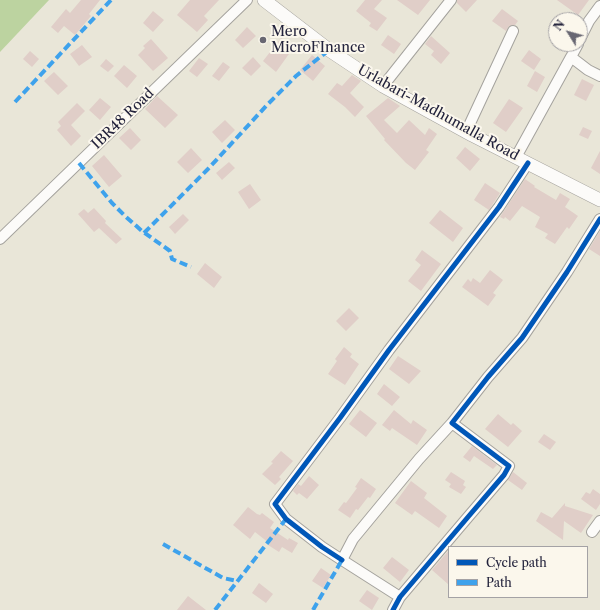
<!DOCTYPE html>
<style>
body{margin:0}
#map{position:relative;width:600px;height:610px;overflow:hidden;background:#e9e6d8;font-family:"Libre Caslon Text",serif}
canvas{display:block}
.legend{position:absolute;left:448px;top:546px;width:140px;height:52px;box-sizing:border-box;background:#fbf7ec;border:1px solid #a4a2a5;margin:0;padding:5px 7px;list-style:none;font-size:12px;color:#22223b}
.legend li{display:flex;align-items:center;gap:8px;height:20px}
.legend b{width:20px;border:1px solid #a4a2a5}
.north{position:absolute;left:548px;top:12px;width:40px;height:40px;box-sizing:border-box;background:#fbf7ec;border:1px solid #a4a2a5;border-radius:50%;rotate:307deg;font-size:11px;font-weight:700;line-height:16px;text-align:center;color:#22223b}
.north::after{content:'';display:block;margin:auto;width:14px;height:18px;background:#686772;clip-path:polygon(50% 0,100% 100%,50% 72%,0 100%)}
</style>
<div id="map">
<canvas width="600" height="610"></canvas>
<ul class="legend">
<li><b style="height:5px;background:#0057b8"></b>Cycle path</li>
<li><b style="height:5px;background:#3ea2ec"></b>Path</li>
</ul>
<div class="north">N</div>
</div>
<script>
const context = document.querySelector('canvas').getContext('2d');
context.lineJoin = 'round';
function fill(path, color) { context.fillStyle = color; context.fill(path, 'evenodd'); }
const shape = rows => new Path2D(rows.map(r => 'M' + r).join(''));
function strokePath(path, color, width, dash) { context.strokeStyle = color; context.lineWidth = width; context.lineCap = dash ? 'butt' : 'round'; context.setLineDash(dash || []); context.stroke(path); }
function write(font, color, halo, rows, align = 'center') {
  context.font = font + ' "Libre Caslon Text",serif'; context.lineWidth = 4; context.setLineDash([]); context.textBaseline = 'middle'; context.strokeStyle = halo; context.fillStyle = color; for (const [text, x, y, turn = 0] of rows) {
    context.save(); context.translate(x, y); context.rotate((+turn || 0) * Math.PI / 180); context.textAlign = isNaN(turn) ? turn : align; if (halo) context.strokeText(text, 0, 0); context.fillText(text, 0, 0); context.restore();
  }
}
const green = shape([
 [0,0,49,0,0,52]
]);
const building = shape([
 [81,0,100,0,89,14,91,16,75,35,64,26,58,33,51,27,66,9,70,13],
 [190,0,219,0,204,16,208,20,197,32,177,15],
 [365,0,382,0,374,9,387,18,377,31,369,26,371,23,356,11],
 [397,0,430,0,418,15],
 [457,0,477,0,466,12,457,3],
 [557,0,589,0,578,15],
 [502,9,518,21,515,25,509,26,506,31,492,21],
 [153,11,164,20,153,32,143,23],
 [247,27,256,36,243,48,235,40],
 [388,35,401,44,394,54,381,45],
 [431,36,450,53,441,64,431,55,434,51,425,44],
 [281,38,294,47,276,72,263,61],
 [151,39,168,58,153,71,138,55,145,48,143,46],
 [82,45,92,57,79,66,70,54],
 [529,50,541,59,534,70,521,61],
 [30,51,39,59,32,67,23,59],
 [312,55,325,66,313,81,300,70],
 [253,57,261,66,251,76,242,68],
 [199,58,208,64,197,77,189,71],
 [106,59,114,66,108,72,100,66],
 [223,62,230,67,219,81,212,76],
 [124,65,137,76,127,88,114,76],
 [535,71,545,77,537,92,527,86],
 [54,72,68,86,58,95,44,81],
 [352,75,361,81,350,93,364,107,355,117,345,107,328,94,337,83,342,86],
 [582,79,594,85,586,101,574,95],
 [157,96,178,115,165,128,145,109],
 [100,98,111,107,100,120,89,110],
 [388,98,400,106,384,120,397,133,409,120,425,135,429,128,437,134,426,150,429,152,415,170,406,163,384,140,385,139,366,116],
 [509,99,523,108,506,132,493,123],
 [77,103,85,111,71,125,81,136,71,146,57,130,61,126,58,122],
 [225,120,235,130,222,143,212,132],
 [583,127,592,131,588,139,579,135],
 [130,128,141,140,131,150,119,138],
 [465,147,480,159,470,171,456,158],
 [191,148,202,160,188,173,177,162],
 [600,151,600,174,591,168],
 [104,155,122,176,109,187,92,166],
 [229,162,235,168,222,180,216,173],
 [525,179,535,186,534,187,556,200,560,193,570,199,565,207,578,216,569,229,567,227,555,244,545,238,548,234,535,227,540,217,522,206,510,221,505,217,504,219,500,217],
 [485,183,500,193,489,210,474,200],
 [250,184,261,200,249,209,238,192],
 [94,208,106,221,105,223,122,239,116,244,99,228,94,232,78,214,84,209,88,213],
 [440,210,463,228,453,242,429,223],
 [183,214,189,220,175,234,169,227],
 [600,231,600,256,589,249],
 [422,250,441,264,421,291,408,281,421,265,415,260],
 [205,263,222,277,214,288,197,274],
 [490,270,503,280,493,293,496,295,488,306,462,287,468,279,471,282,473,278,480,283],
 [349,308,359,318,346,331,336,321],
 [344,347,352,354,350,357,359,364,345,385,328,374,337,361,335,359],
 [398,356,421,371,409,384,389,369],
 [384,384,400,397,392,406,377,394],
 [360,410,377,423,366,437,349,424],
 [394,410,411,424,413,420,427,430,417,445,392,428,390,431,382,425],
 [498,414,511,425,513,423,522,431,508,447,485,429],
 [544,434,556,442,550,450,538,442],
 [472,446,497,465,493,469,474,456,470,462,463,457],
 [281,451,293,461,279,477,281,479,275,485,262,474,273,463,271,462],
 [451,472,465,481,463,485,466,487,461,494,449,487,451,484,445,480],
 [513,472,527,483,522,490,508,480],
 [309,476,319,485,307,499,299,493,297,495,293,491,298,484,301,486],
 [361,478,376,489,370,498,368,497,358,510,356,509,350,518,338,510,344,502,346,503,357,488,355,487],
 [411,481,427,493,424,498,447,516,439,528,415,511,412,515,395,503],
 [593,489,600,494,600,504,596,510,581,499,586,492,590,494],
 [565,503,565,506,593,515,581,533,564,521,563,540,536,521,541,512,552,518],
 [248,507,257,514,260,515,262,513,274,522,270,528,288,540,289,538,298,543,292,553,282,547,279,552,268,545,269,543,255,532,250,539,233,525],
 [449,550,449,585,432,570],
 [392,557,409,570,400,582,383,568],
 [321,568,331,575,323,588,312,581],
 [259,583,273,594,266,603,252,593],
 [367,590,379,598,372,610,359,601],
 [188,596,206,610,177,610]
]);
const minor = shape([
 [580,39,589,21,600,6],
 [578,44,571,57,588,70,600,76],
 [383,86,451,0],
 [466,132,513,31],
 [516,157,571,57],
 [0,239,247,0],
 [592,532,600,521],
 [342,560,322,547,286,519,275,504,340,418,389,350,499,207,528,163],
 [400,597,342,560,353,539,419,459,452,423],
 [393,610,400,597,468,517,504,475,509,466,452,423,488,377,522,338,567,272,600,219]
]);
const major = shape([
 [264,0,329,50,383,86,472,135,600,200]
]);
const quiet = shape([
 [15,102,111,0],
 [79,163,112,203,125,216,142,231,170,251,172,259,191,267],
 [144,233,208,169,267,105,296,76,329,50],
 [163,544,223,578,237,581],
 [215,610,286,519],
 [313,610,342,560]
]);
const cycleway = shape([
 [342,560,322,547,286,519,275,504,340,418,389,350,499,207,528,163],
 [393,610,400,597,468,517,504,475,509,466,452,423,488,377,522,338,567,272,600,219]
]);
const markers = [
 [263,40,4,"#686772"]
];
const poiNames = [
 ["Mero",271,32],
 ["MicroFInance",271,48]
];
const streetNames = [
 ["Urlabari-Madhumalla Road",438,113,29],
 ["IBR48 Road",123,119,-44]
];
fill(green, '#bcd3a0');
fill(building, '#e0cec8');
strokePath(minor, '#a4a29d', 12);
strokePath(major, '#a4a29d', 14);
strokePath(minor, '#fcfbf9', 10);
strokePath(major, '#fcfbf9', 13);
strokePath(quiet, '#3ea2ec', 4, [8, 4]);
strokePath(cycleway, '#0057b8', 5);
for (const [x, y, r, color] of markers) { const dot = new Path2D(); dot.arc(x, y, r, 0, 2 * Math.PI); context.fillStyle = color; context.fill(dot); strokePath(dot, '#fbf7ec', 1.5); }
write('14px', '#22223b', '#fbf7ec', poiNames, 'left');
write('14px', '#22223b', '#fbf7ec', streetNames);
</script>
